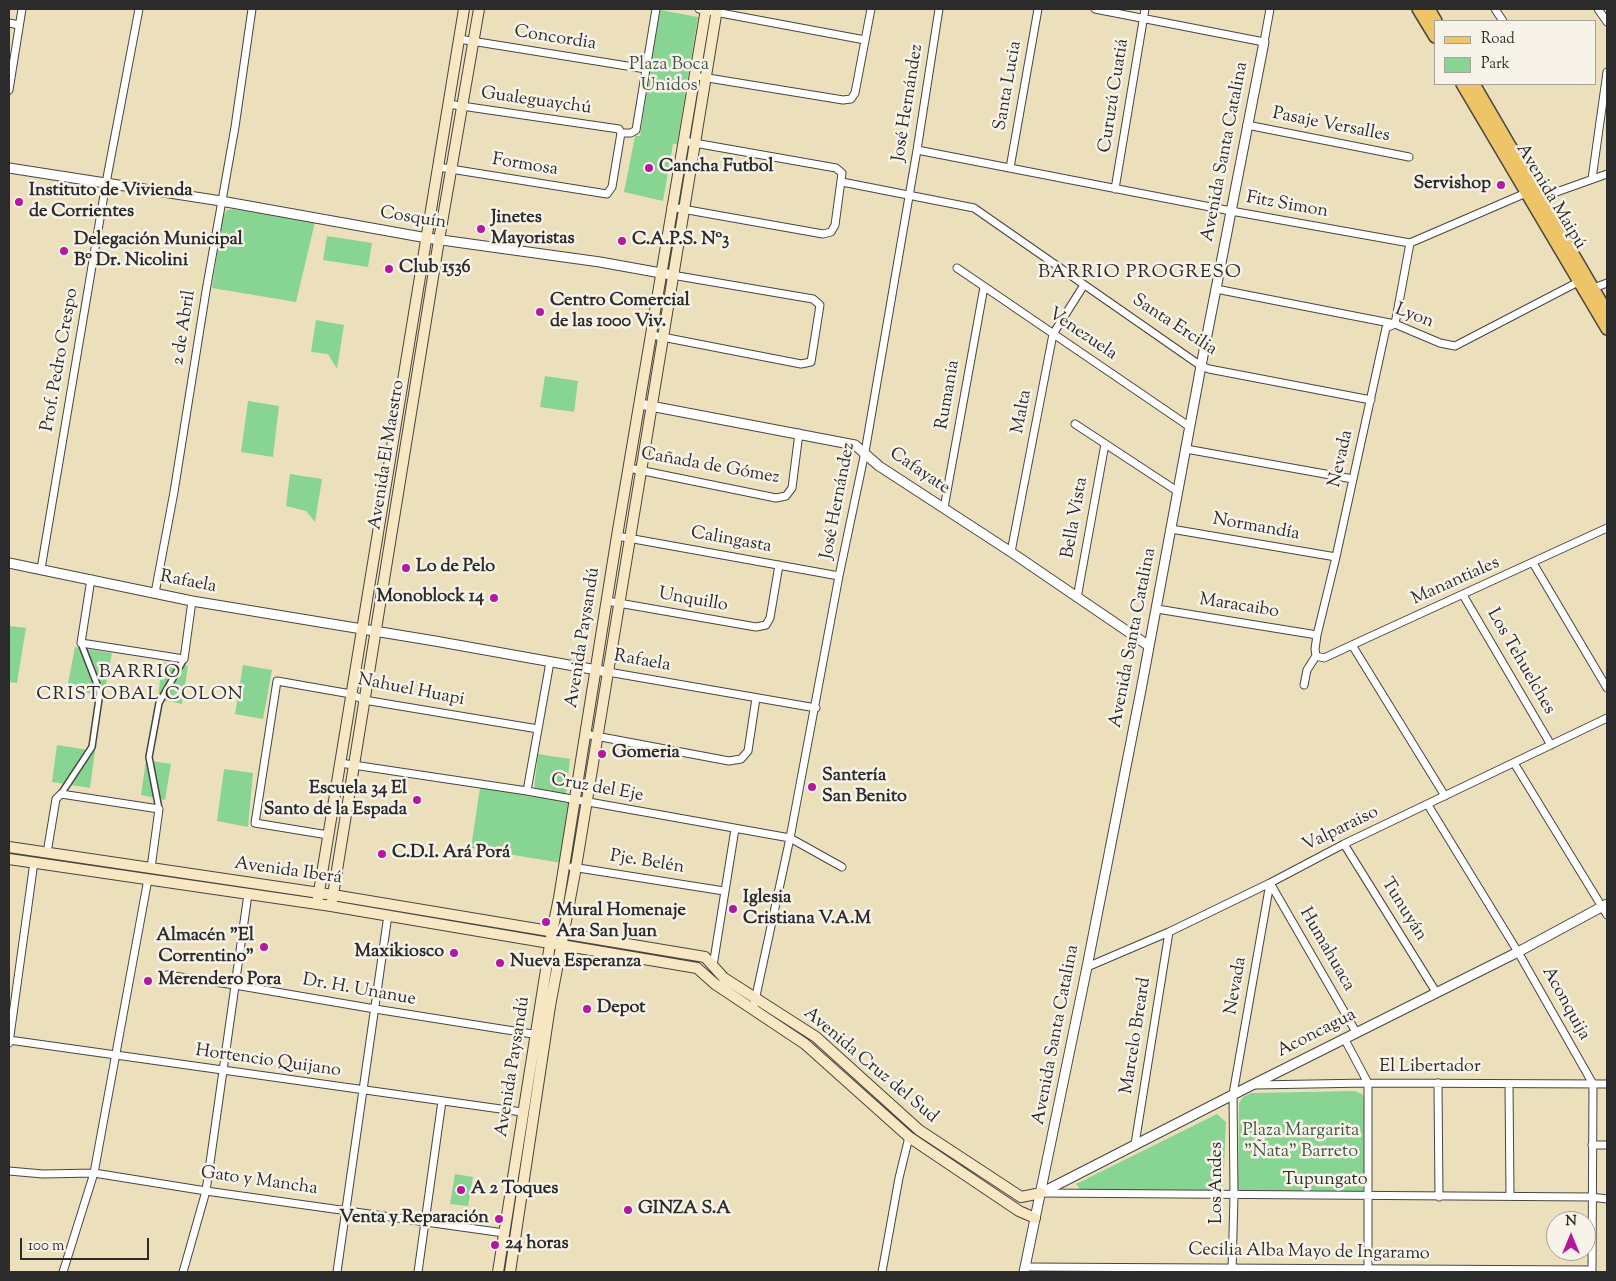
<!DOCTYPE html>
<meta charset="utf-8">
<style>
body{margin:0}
#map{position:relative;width:1616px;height:1281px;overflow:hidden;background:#ecdfbc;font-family:"Sorts Mill Goudy",serif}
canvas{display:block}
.frame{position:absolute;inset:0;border:10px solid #2b2b2b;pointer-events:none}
.legend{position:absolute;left:1434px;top:20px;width:162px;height:65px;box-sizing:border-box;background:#f7f3e8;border:1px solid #a5a39c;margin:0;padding:6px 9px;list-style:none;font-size:15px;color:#2b2b2b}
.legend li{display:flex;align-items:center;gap:10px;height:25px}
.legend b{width:25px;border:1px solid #a5a39c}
.north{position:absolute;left:1546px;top:1211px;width:50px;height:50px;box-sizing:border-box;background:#f7f3e8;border:1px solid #a5a39c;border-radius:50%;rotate:0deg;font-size:14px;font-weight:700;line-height:20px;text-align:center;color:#2b2b2b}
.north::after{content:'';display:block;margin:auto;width:18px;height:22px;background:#b5179e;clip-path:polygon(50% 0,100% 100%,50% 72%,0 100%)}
.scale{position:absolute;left:20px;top:1238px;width:129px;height:22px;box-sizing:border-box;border:2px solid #2b2b2b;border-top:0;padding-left:6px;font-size:15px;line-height:18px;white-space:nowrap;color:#2b2b2b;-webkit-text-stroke:4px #f7f3e8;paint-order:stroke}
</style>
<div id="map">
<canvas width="1616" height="1281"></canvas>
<div class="frame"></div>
<ul class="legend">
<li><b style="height:6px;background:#eec469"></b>Road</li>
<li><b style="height:14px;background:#88d593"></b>Park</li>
</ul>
<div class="north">N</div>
<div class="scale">100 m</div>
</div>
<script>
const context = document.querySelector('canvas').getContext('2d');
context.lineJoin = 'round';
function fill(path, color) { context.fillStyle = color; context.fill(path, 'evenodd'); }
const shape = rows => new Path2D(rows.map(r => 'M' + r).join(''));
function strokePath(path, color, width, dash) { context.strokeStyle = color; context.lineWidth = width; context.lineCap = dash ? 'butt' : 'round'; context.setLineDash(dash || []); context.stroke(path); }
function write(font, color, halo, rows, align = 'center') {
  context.font = font + ' "Sorts Mill Goudy",serif'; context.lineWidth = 5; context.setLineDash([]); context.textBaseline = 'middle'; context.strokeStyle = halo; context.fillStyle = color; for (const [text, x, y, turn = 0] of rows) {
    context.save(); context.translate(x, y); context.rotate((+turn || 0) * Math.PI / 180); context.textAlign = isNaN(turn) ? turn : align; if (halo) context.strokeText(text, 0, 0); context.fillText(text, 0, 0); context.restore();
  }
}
const green = shape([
 [660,10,698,17,677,144,673,144,663,201,624,192,635,136,640,136],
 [233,209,315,222,296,302,212,288,223,216,227,210],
 [327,236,372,243,368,267,323,260],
 [316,320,344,325,337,369,328,354,311,352],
 [545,376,578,381,574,412,540,407],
 [248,401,279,406,273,457,241,452],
 [290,474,322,479,315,522,306,511,286,506],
 [9,626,26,628,17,683,9,682],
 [75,647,112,653,104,696,67,689],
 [162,662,188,666,182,704,158,699],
 [243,665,272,670,263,719,235,714],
 [57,745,95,751,90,788,52,782],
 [538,754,570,759,566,795,534,790],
 [146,760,171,764,165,800,141,795],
 [224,769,253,773,248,827,217,821],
 [480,788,571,801,562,863,471,848],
 [1355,1091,1362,1094,1364,1098,1364,1187,1362,1193,1240,1191,1238,1188,1239,1103,1243,1097,1251,1093],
 [1217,1114,1226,1122,1223,1190,1081,1190,1076,1184],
 [455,1174,473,1177,468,1206,450,1204]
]);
const pedestrian = shape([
 [61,794,92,747,100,692,81,643],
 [159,809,149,757,159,703,184,659]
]);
const minor = shape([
 [699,9,865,40],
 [1095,9,1264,42,1270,9],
 [1495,9,1503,21],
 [1598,9,1607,22],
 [9,23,19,25],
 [459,39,646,69],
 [702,77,843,100,851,99,855,93,871,9],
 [9,90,22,9],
 [1247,125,1409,157],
 [621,133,631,133,636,130,656,9],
 [917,150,1231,211,1410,243,1526,193],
 [438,167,607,194,612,187,621,133,619,129,448,104],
 [1010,168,1038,9],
 [1592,179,1607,72],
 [842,182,974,208,1201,366,1209,369,1371,400],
 [1115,189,1145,9],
 [1537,199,1607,174],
 [671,207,823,234,831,232,835,225,842,173,836,168,683,141],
 [957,268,1190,427],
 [1216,289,1395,324,1440,343,1455,346,1582,280],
 [1591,289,1607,283],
 [652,335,801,364,811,362,820,305,813,299,672,275],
 [1075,424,1177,491],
 [1186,449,1353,479],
 [629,468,776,498,786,496,792,488,799,433],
 [944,508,984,287],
 [1171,529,1336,557],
 [617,536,839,576],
 [1011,552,1053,334,1084,285],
 [1533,563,1607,688],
 [41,569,106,183,139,9],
 [91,579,81,643,184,659,192,601],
 [155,593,174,492,206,291,235,127,252,9],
 [1463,595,1551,745],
 [1077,598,1105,444],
 [607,601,756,627,766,625,770,618,779,565],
 [1157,609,1317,635],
 [1352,645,1445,796],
 [1316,656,1324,658,1352,645,1607,528],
 [608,672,816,708],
 [1304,685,1307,670,1316,656,1315,649,1317,635,1336,557,1386,328,1395,324,1410,243],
 [585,734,729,761,741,759,748,751,756,698],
 [340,763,527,791,790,838,842,867],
 [1514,763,1607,915],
 [527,791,550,662],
 [1428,805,1518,952,1593,1084,1592,1272],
 [328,835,255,823,277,681,351,694,364,700,538,729],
 [1344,844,1436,992],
 [47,853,56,799,61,794,159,809,151,868],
 [572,867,724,891],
 [1270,883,1356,1032],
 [713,966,735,829],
 [1087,967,1169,932,1270,883,1344,844,1607,718],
 [167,975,235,985,375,1009,539,1035],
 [753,1010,790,838,839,576,865,452,917,150,939,9],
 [1344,1038,1368,1083,1368,1272],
 [9,1040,522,1112],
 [9,1043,34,862],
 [1438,1083,1439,1197],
 [1509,1084,1510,1196],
 [1255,1085,1368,1083,1607,1084],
 [1135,1144,1169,932],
 [1592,1145,1607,1145],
 [9,1171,43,1174,94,1173,206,1191,504,1233],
 [1042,1193,1591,1197,1607,1199],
 [1026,1267,1592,1270],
 [63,1272,94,1173,148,879],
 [183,1272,206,1191,248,894],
 [337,1272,388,915],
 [418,1272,442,1101],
 [882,1272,899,1178,909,1137],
 [1232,1272,1234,1195,1233,1094,1270,883]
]);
const tertiary = shape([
 [9,168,221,201,427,238,600,262,672,275],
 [640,404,855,445,879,466,1011,552,1149,646],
 [9,563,192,601,435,641,608,672],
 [1041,1193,1252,1085,1518,952,1607,904],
 [1024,1272,1087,967,1141,690,1201,366,1264,42]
]);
const secondary = shape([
 [9,847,333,895,705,957,724,978,816,1037,919,1130,1021,1197,1041,1193],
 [9,859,331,906,697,968,715,984,805,1044,909,1137,1019,1211,1035,1218],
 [318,898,464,9],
 [332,901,439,240,479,9],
 [498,1272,552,932,559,898,617,536,706,9],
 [510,1272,550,1006,576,867,717,9]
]);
const primary = shape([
 [1418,9,1435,37],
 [1429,9,1436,21],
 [1462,84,1607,329],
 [1474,84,1607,312]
]);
const markers = [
 [649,168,5,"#b5179e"],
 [1501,185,5,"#b5179e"],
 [19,202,5,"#b5179e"],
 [481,229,5,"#b5179e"],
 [622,241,5,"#b5179e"],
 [64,251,5,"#b5179e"],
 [389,269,5,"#b5179e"],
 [540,312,5,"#b5179e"],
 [406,568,5,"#b5179e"],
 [494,598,5,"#b5179e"],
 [602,754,5,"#b5179e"],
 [812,787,5,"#b5179e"],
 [417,800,5,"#b5179e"],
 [382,854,5,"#b5179e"],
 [733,909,5,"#b5179e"],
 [546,922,5,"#b5179e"],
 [264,947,5,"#b5179e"],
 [454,953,5,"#b5179e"],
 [500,963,5,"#b5179e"],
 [148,981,5,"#b5179e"],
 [587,1009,5,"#b5179e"],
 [461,1190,5,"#b5179e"],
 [628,1210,5,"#b5179e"],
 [499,1219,5,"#b5179e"],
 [495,1245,5,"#b5179e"]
];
const streetNames = [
 ["Concordia",555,39,9],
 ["Santa Lucia",1009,86,-80],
 ["Curuzú Cuatiá",1115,96,-81],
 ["Gualeguaychú",536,102,8],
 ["José Hernández",909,103,-81],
 ["Pasaje Versalles",1331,126,11],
 ["Avenida Santa Catalina",1226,152,-79],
 ["Formosa",525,166,9],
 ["Avenida Maipú",1550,197,59],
 ["Fitz Simon",1287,206,10],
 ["Cosquín",413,219,9],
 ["Lyon",1414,317,21],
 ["Santa Ercilia",1174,326,33],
 ["2 de Abril",185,328,-81],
 ["Venezuela",1082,335,34],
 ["Prof. Pedro Crespo",61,360,-80],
 ["Rumania",949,395,-80],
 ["Malta",1023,412,-79],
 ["Avenida El Maestro",388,455,-81],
 ["Nevada",1342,459,-77],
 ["Cañada de Gómez",710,467,10],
 ["Cafayate",919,472,34],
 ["José Hernández",839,501,-79],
 ["Bella Vista",1076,518,-80],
 ["Normandía",1256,528,10],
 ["Calingasta",731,541,10],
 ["Manantiales",1456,582,-24],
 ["Rafaela",188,583,11],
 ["Unquillo",693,601,10],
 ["Maracaibo",1239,607,9],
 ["Avenida Paysandú",584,638,-81],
 ["Avenida Santa Catalina",1134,638,-79],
 ["Rafaela",642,662,10],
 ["Los Tehuelches",1520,662,60],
 ["Nahuel Huapi",411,691,11],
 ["Cruz del Eje",597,789,10],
 ["Valparaiso",1341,830,-26],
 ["Pje. Belén",647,863,9],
 ["Avenida Iberá",288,872,8],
 ["Tunuyán",1403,910,58],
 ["Humahuaca",1326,950,60],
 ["Nevada",1237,986,-80],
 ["Dr. H. Unanue",359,991,10],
 ["Aconquija",1565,1004,61],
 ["Aconcagua",1317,1034,-27],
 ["Avenida Santa Catalina",1057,1035,-79],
 ["Marcelo Breard",1137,1036,-81],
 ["Hortencio Quijano",268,1062,8],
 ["Avenida Cruz del Sud",870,1066,40],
 ["Avenida Paysandú",514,1067,-81],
 ["El Libertador",1430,1068],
 ["Tupungato",1325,1181],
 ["Gato y Mancha",259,1182,8],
 ["Los Andes",1218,1183,-90],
 ["Cecilia Alba Mayo de Ingaramo",1309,1253,1]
];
const parkNames = [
 ["Plaza Boca",669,66],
 ["Unidos",669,87],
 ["Plaza Margarita",1301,1132],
 ["\"Ñata\" Barreto",1301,1153]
];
const poiNames = [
 ["Cancha Futbol",659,168],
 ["Servishop",1491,185,"right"],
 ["Instituto de Vivienda",29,192],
 ["de Corrientes",29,213],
 ["Jinetes",491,219],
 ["Mayoristas",491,240],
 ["Delegación Municipal",74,241],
 ["Bº Dr. Nicolini",74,262],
 ["C.A.P.S. Nº3",632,241],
 ["Club 1536",399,269],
 ["Centro Comercial",550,302],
 ["de las 1000 Viv.",550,323],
 ["Lo de Pelo",416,568],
 ["Monoblock 14",484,598,"right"],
 ["Gomeria",612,754],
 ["Santería",822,777],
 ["San Benito",822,798],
 ["Escuela 34 El",407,790,"right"],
 ["Santo de la Espada",407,811,"right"],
 ["C.D.I. Ará Porá",392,854],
 ["Iglesia",743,899],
 ["Cristiana V.A.M",743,920],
 ["Mural Homenaje",556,912],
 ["Ara San Juan",556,933],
 ["Almacén \"El",254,937,"right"],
 ["Correntino\"",254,958,"right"],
 ["Maxikiosco",444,953,"right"],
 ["Nueva Esperanza",510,963],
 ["Merendero Pora",158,981],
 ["Depot",597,1009],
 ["A 2 Toques",471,1190],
 ["GINZA S.A",638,1210],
 ["Venta y Reparación",489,1219,"right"],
 ["24 horas",505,1245]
];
const neighbourhoodNames = [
 ["BARRIO PROGRESO",1140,274],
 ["BARRIO",140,674],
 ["CRISTOBAL COLON",140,696]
];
fill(green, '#88d593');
strokePath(pedestrian, '#484641', 8);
strokePath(minor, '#484641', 9);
strokePath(tertiary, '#484641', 11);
strokePath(secondary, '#484641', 12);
strokePath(primary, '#484641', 14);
strokePath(pedestrian, '#fff', 5);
strokePath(minor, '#fff', 7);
strokePath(tertiary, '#fff', 9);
strokePath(secondary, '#f8e7c3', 10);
strokePath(primary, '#eec469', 11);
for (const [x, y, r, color] of markers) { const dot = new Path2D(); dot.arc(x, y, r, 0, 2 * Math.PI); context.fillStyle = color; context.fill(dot); strokePath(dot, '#f7f3e8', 2); }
write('18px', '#2b2b2b', '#f7f3e8', streetNames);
write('18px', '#425645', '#f7f3e8', parkNames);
write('bold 18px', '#2b2b2b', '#f7f3e8', poiNames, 'left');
context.letterSpacing = '1px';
write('19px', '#2b2b2b', '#f7f3e8', neighbourhoodNames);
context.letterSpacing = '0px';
</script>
